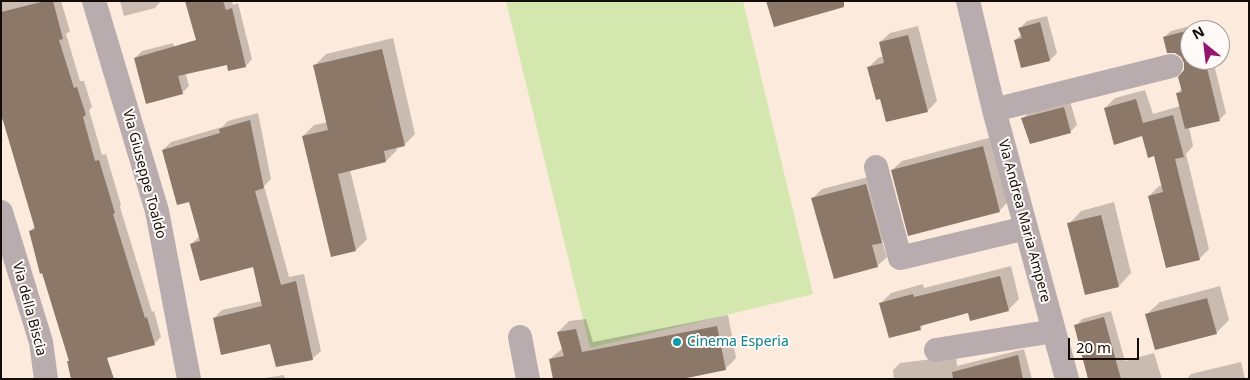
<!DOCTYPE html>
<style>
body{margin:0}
#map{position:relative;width:1250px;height:380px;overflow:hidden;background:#fceadd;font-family:"Noto Sans",sans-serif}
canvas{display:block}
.frame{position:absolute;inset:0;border:2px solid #140d07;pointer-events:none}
.north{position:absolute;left:1180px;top:20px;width:50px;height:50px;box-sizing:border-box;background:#fffaf7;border:1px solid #a19b97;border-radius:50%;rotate:331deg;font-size:14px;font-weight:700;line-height:20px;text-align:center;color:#140d07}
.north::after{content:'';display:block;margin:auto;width:18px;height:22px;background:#93156f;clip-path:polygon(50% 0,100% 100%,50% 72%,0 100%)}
.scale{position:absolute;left:1068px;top:338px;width:71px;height:22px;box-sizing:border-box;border:2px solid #140d07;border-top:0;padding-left:6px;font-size:15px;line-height:18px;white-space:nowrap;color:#140d07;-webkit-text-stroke:4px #fffaf7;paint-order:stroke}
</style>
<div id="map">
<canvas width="1250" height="380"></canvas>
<div class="frame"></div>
<div class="north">N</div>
<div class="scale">20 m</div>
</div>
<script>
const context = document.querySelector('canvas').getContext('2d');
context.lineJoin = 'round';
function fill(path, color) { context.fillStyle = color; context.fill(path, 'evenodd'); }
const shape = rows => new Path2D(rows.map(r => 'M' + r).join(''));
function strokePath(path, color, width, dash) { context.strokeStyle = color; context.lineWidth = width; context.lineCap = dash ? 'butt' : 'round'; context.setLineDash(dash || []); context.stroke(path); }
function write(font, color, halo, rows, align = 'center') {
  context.font = font + ' "Noto Sans",sans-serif'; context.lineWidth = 4; context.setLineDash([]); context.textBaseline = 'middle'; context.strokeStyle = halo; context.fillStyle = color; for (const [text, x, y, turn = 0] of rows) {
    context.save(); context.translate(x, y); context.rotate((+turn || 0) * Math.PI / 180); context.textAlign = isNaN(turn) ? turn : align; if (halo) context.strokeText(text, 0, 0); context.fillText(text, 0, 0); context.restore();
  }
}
const green = shape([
 [506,1,743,1,813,294,590,348]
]);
const shadow = shape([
 [1,1,61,1,70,31,66,34,80,81,84,81,92,107,89,110,102,155,106,154,121,205,120,207,152,312,154,311,161,337,154,344,30,231,35,226,4,120,1,121],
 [120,1,161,1,155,8,124,16],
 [190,1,232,1,233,5,238,3,252,59,246,66,229,70,227,63],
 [1047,16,1057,53,1050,60,1022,67,1015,40,1022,34,1020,28,1027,21],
 [1205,22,1207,30,1190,30,1190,60,1217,60,1218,65,1215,68,1226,113,1220,119,1189,127,1193,146,1186,154,1209,249,1199,259,1149,196,1159,186,1163,185,1155,155,1143,135,1105,108,1115,98,1145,90,1153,114,1180,106,1177,94,1182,88,1186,63,1182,56,1164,37,1171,31],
 [918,26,937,101,927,111,881,97,869,67,878,58,884,56,880,42,890,33],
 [393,38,415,134,404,145,396,147,397,150,386,161,350,170,367,239,356,250,303,136,314,125,328,122,314,66,326,54],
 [173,43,179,65,183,64,189,86,182,93,135,58,142,51],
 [1070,101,1077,125,1071,131,1023,118,1030,112],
 [258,113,271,179,264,186,289,277,304,274,321,351,312,359,214,318,222,310,262,301,254,265,191,244,200,236,190,200,163,150,171,142,222,127,228,121],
 [992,137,1009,201,999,211,892,170,902,161],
 [876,175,891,232,882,241,887,257,877,266,812,199,822,189],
 [1114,202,1131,273,1119,286,1069,224,1081,211],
 [1011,266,1019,299,1008,310,969,312,925,324,920,328,881,303,891,293,923,284,924,288],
 [1220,286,1229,320,1216,333,1147,314,1160,302],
 [1111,311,1125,361,1154,353,1162,379,1090,379,1076,326,1082,319],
 [728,315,736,358,725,369,550,359,563,348,558,332,569,321,586,319,593,342],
 [1024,349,1032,379,894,379,893,370,900,363,956,356,957,366],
 [1241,362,1245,379,1187,379,1191,374],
 [284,375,285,379,258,379]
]);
const building = shape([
 [45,1,53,1,63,39,59,40,74,88,77,87,86,115,83,117,95,161,99,160,115,213,113,214,145,318,147,317,155,345,107,358,114,379,71,379,67,361,69,361,42,273,40,274,29,231,35,229,1,114,1,12],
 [185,1,223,1,226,10,232,8,246,67,228,71,227,65,178,76,183,94,146,104,134,58,196,40],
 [766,1,844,1,844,7,774,27],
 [1040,22,1050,61,1021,68,1014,40,1022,38,1018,28],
 [1190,30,1190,60,1205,60,1220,121,1185,129,1176,93,1182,92,1178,77,1184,70,1184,63,1181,57,1175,53,1167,53,1163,37],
 [908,35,928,112,886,122,880,99,876,100,867,67,884,63,879,42],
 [382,49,405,146,384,151,386,162,338,174,356,251,331,257,302,136,328,130,313,65],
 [1136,99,1143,123,1173,115,1184,157,1175,159,1200,260,1166,268,1148,196,1163,192,1154,156,1148,158,1142,136,1114,145,1104,108],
 [1064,107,1071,133,1030,144,1021,118],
 [250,120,264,188,255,191,281,285,296,281,313,360,276,367,270,344,221,355,213,318,262,306,253,267,200,281,190,244,200,241,189,202,177,205,162,150,220,133,219,129],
 [983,146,1000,212,908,236,891,170],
 [866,184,882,243,872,245,878,267,834,279,811,198],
 [1101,215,1119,287,1085,295,1067,223],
 [1000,276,1009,311,970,321,968,313,920,326,921,330,889,338,879,303,913,294,914,297],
 [1207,298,1217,334,1155,350,1145,314],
 [1104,317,1121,379,1088,379,1074,325],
 [717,326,726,370,682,379,553,379,549,359,564,356,557,332,576,329,582,352],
 [1018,355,1023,379,953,379,952,372]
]);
const street = shape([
 [94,1,157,211,189,379],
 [968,1,994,110,1067,379],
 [994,110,1171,66],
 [876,167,900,258,1026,228],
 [1,212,41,342,46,379],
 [520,337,528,379],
 [936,350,1054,331]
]);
const markers = [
 [677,342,5,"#0f9aa8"]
];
const streetNames = [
 ["Via Giuseppe Toaldo",144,174,75],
 ["Via Andrea Maria Ampere",1024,221,75],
 ["Via della Biscia",29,309,75]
];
const cultureNames = [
 ["Cinema Esperia",687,342]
];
fill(green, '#d4e7af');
fill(shadow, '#0003');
fill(building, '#8c7869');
strokePath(street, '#b8acae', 24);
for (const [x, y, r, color] of markers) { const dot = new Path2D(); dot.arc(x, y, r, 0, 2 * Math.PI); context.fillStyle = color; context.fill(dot); strokePath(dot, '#fffaf7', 2); }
write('14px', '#140d07', '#fffaf7', streetNames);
write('14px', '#0d838f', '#fffaf7', cultureNames, 'left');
</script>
